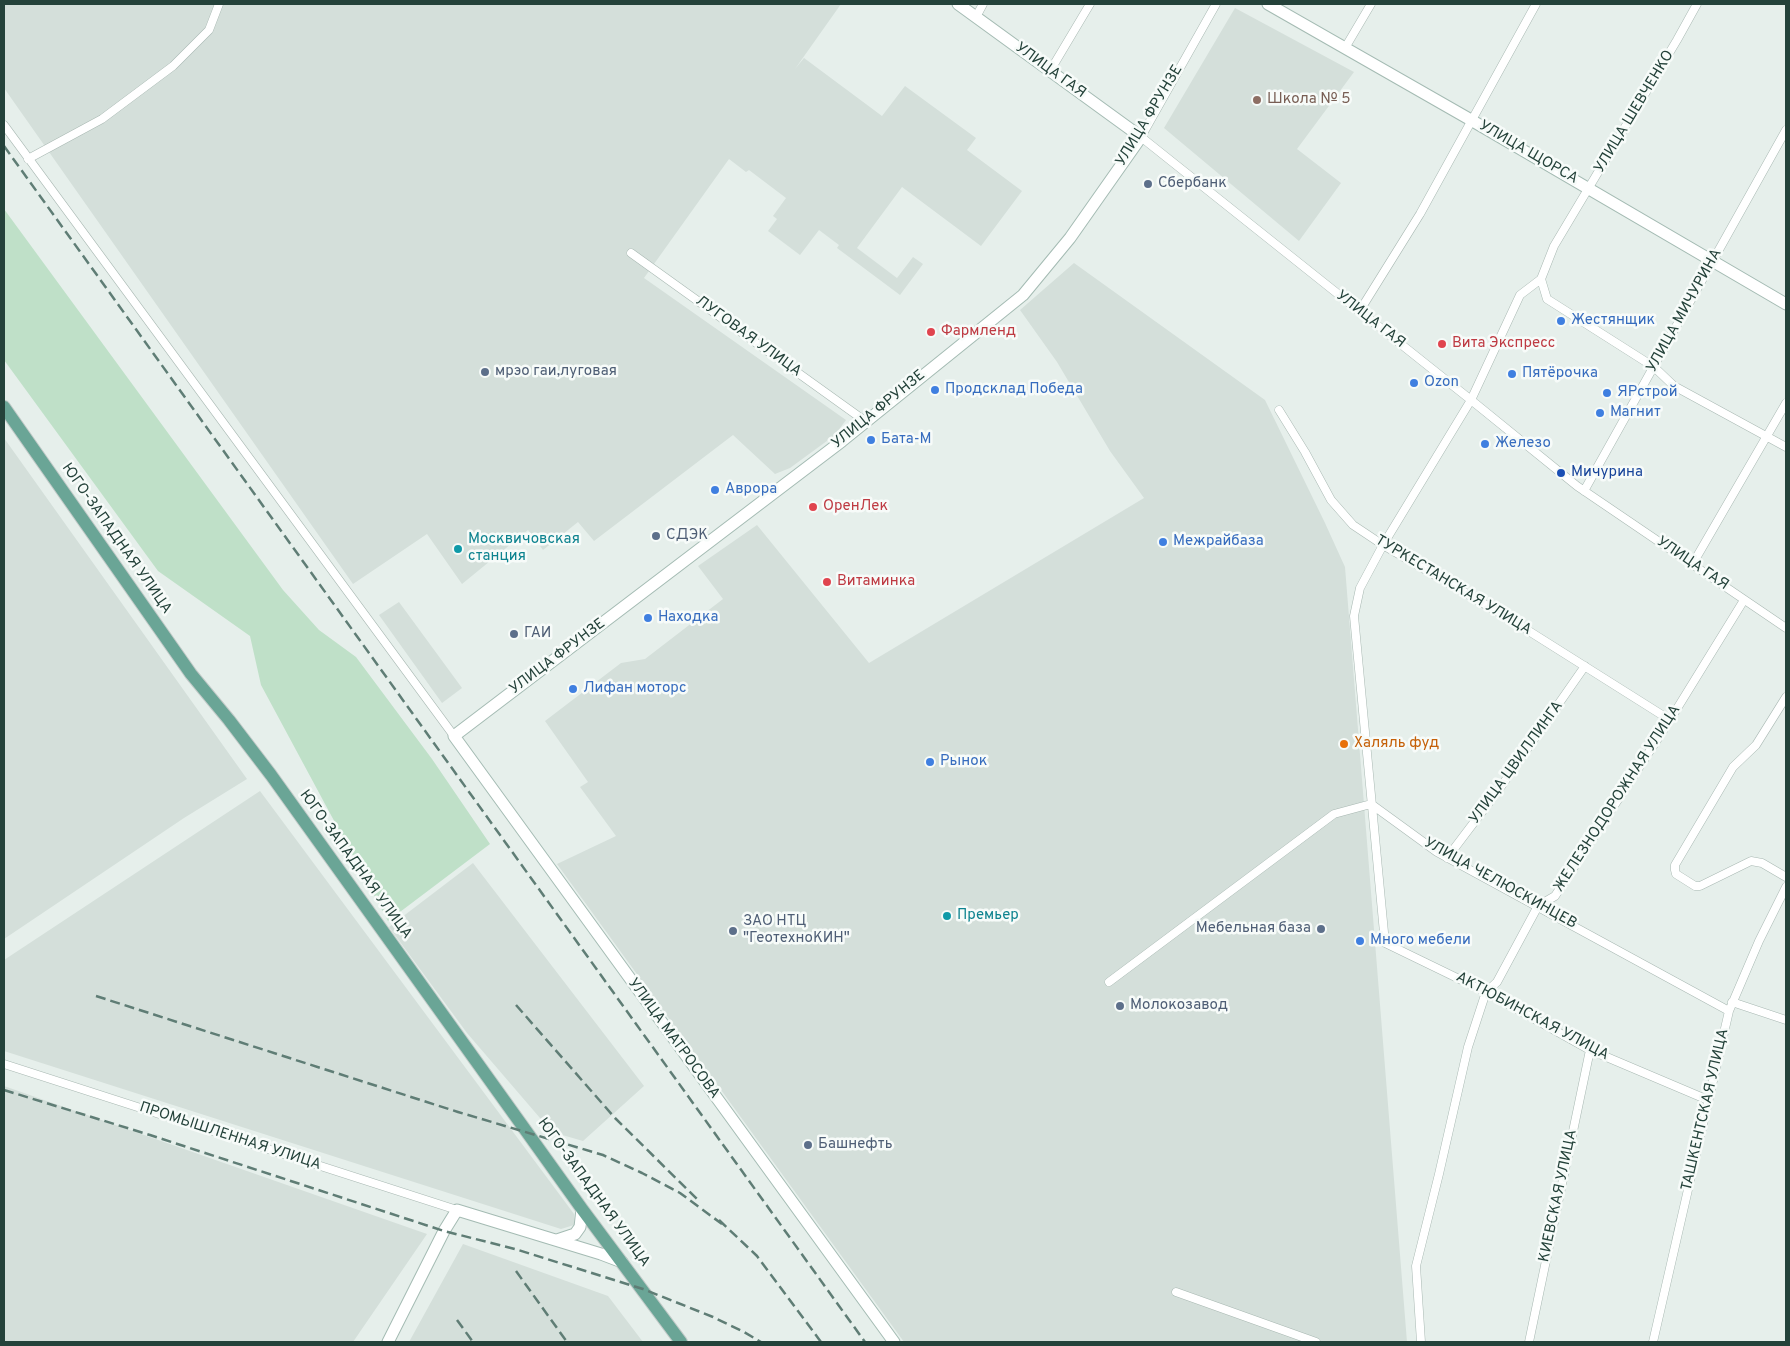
<!DOCTYPE html>
<meta charset="utf-8">
<style>
body{margin:0}
#map{position:relative;width:1790px;height:1346px;overflow:hidden;background:#e6efeb;font-family:Overpass,sans-serif}
canvas{display:block}
.frame{position:absolute;inset:0;border:5px solid #24423a;pointer-events:none}
</style>
<div id="map">
<canvas width="1790" height="1346"></canvas>
<div class="frame"></div>
</div>
<script>
const context = document.querySelector('canvas').getContext('2d');
context.lineJoin = 'round';
function fill(path, color) { context.fillStyle = color; context.fill(path, 'evenodd'); }
const shape = rows => new Path2D(rows.map(r => 'M' + r).join(''));
function strokePath(path, color, width, dash) { context.strokeStyle = color; context.lineWidth = width; context.lineCap = dash ? 'butt' : 'round'; context.setLineDash(dash || []); context.stroke(path); }
function write(font, color, halo, rows, align = 'center') {
  context.font = font + ' Overpass,sans-serif'; context.lineWidth = 5; context.setLineDash([]); context.textBaseline = 'middle'; context.strokeStyle = halo; context.fillStyle = color; for (const [text, x, y, turn = 0] of rows) {
    context.save(); context.translate(x, y); context.rotate((+turn || 0) * Math.PI / 180); context.textAlign = isNaN(turn) ? turn : align; if (halo) context.strokeText(text, 0, 0); context.fillText(text, 0, 0); context.restore();
  }
}
const built = shape([
 [4,4,841,4,795,69,804,58,882,116,905,86,976,138,967,150,1022,191,981,246,902,187,857,248,897,278,913,257,923,264,900,295,837,248,839,245,819,230,800,255,768,231,777,219,773,216,786,198,749,170,746,172,729,159,644,278,846,420,835,435,790,468,775,474,733,435,594,541,578,522,543,550,528,530,462,584,427,534,353,584,4,88],
 [1235,8,1354,72,1297,149,1341,183,1299,241,1164,128],
 [1074,263,1265,400,1325,523,1345,567,1407,1342,904,1342,557,864,616,836,580,787,588,782,545,721,621,663,645,659,723,599,698,566,757,525,869,663,1144,498,1110,451,1057,362,1020,310],
 [4,438,247,779,184,818,4,939],
 [399,602,462,688,442,703,379,615],
 [260,791,574,1214,574,1225,561,1229,4,1051,4,960],
 [473,863,644,1086,583,1141,552,1132,467,1033,389,927],
 [4,1086,427,1234,353,1342,4,1342],
 [463,1244,608,1296,643,1342,409,1342]
]);
const green = shape([
 [4,209,283,590,319,630,356,657,432,759,490,844,388,921,261,685,250,636,158,571,4,360]
]);
const street = shape([
 [1216,4,1141,137,1471,400,1577,486,1786,628],
 [1697,4,1677,40,1554,246,1541,279,1520,295,1471,400,1383,545,1360,588,1354,616,1385,943,1486,992,1590,1050,1708,1100],
 [976,17,983,4],
 [1345,48,1371,4],
 [1050,71,1090,4],
 [4,125,454,736],
 [28,159,102,119,173,66,209,30,219,4],
 [631,253,865,421],
 [1541,279,1547,299,1654,367,1674,386,1786,447],
 [1359,312,1420,214,1536,4],
 [1279,410,1305,452,1331,500,1353,525,1383,545,1505,616,1670,720],
 [1584,491,1786,130],
 [1692,565,1786,403],
 [1786,697,1756,745,1733,767,1675,865,1675,870,1676,874,1695,886,1700,886,1751,861,1762,863,1786,877],
 [1447,858,1500,788,1585,666],
 [1109,982,1334,814,1371,804,1437,852,1729,1011],
 [1732,1002,1786,1020],
 [4,1064,457,1210],
 [1176,1292,1316,1342],
 [1421,1342,1416,1266,1439,1174,1468,1047,1486,992,1497,982,1538,906,1555,896,1670,720,1744,600],
 [1529,1342,1590,1050],
 [1653,1342,1729,1011,1759,941,1786,887]
]);
const secondary = shape([
 [1268,4,1471,120,1786,304],
 [557,1240,575,1234,580,1227,582,1209],
 [388,1342,444,1231,457,1210,601,1254,622,1262],
 [894,1342,454,736,842,441,1023,295,1070,238,1141,137,958,4]
]);
const primary = shape([
 [4,407,191,674,229,720,271,775,582,1209,681,1342]
]);
const rail = shape([
 [4,146,865,1342],
 [96,996,458,1112,603,1155,642,1173,680,1193,722,1224],
 [516,1005,615,1118,697,1199],
 [4,1090,150,1135,444,1231,515,1249,643,1289,713,1317,744,1332,761,1342],
 [719,1220,757,1256,821,1342],
 [516,1271,567,1342],
 [457,1320,473,1342]
]);
const markers = [
 [1257,100,5,"#8d6e63"],
 [1148,184,5,"#5c6f8a"],
 [1561,321,5,"#3f7fe0"],
 [931,332,5,"#e0444e"],
 [1442,344,5,"#e0444e"],
 [485,372,5,"#5c6f8a"],
 [1512,374,5,"#3f7fe0"],
 [1414,383,5,"#3f7fe0"],
 [935,390,5,"#3f7fe0"],
 [1607,393,5,"#3f7fe0"],
 [1600,413,5,"#3f7fe0"],
 [871,440,5,"#3f7fe0"],
 [1485,444,5,"#3f7fe0"],
 [1561,473,5,"#1a4fb4"],
 [715,490,5,"#3f7fe0"],
 [813,507,5,"#e0444e"],
 [656,536,5,"#5c6f8a"],
 [1163,542,5,"#3f7fe0"],
 [458,549,5,"#0f9aa8"],
 [827,582,5,"#e0444e"],
 [648,618,5,"#3f7fe0"],
 [514,634,5,"#5c6f8a"],
 [573,689,5,"#3f7fe0"],
 [1344,744,5,"#e8710a"],
 [930,762,5,"#3f7fe0"],
 [947,916,5,"#0f9aa8"],
 [1321,929,5,"#5c6f8a"],
 [733,931,5,"#5c6f8a"],
 [1360,941,5,"#3f7fe0"],
 [1120,1006,5,"#5c6f8a"],
 [808,1145,5,"#5c6f8a"]
];
const streetNames = [
 ["УЛИЦА ГАЯ",1050,71,36],
 ["УЛИЦА ШЕВЧЕНКО",1635,112,-59],
 ["УЛИЦА ФРУНЗЕ",1150,116,-59],
 ["УЛИЦА ЩОРСА",1528,153,30],
 ["УЛИЦА МИЧУРИНА",1685,311,-61],
 ["УЛИЦА ГАЯ",1370,320,38],
 ["ЛУГОВАЯ УЛИЦА",748,337,36],
 ["УЛИЦА ФРУНЗЕ",879,410,-39],
 ["ЮГО-ЗАПАДНАЯ УЛИЦА",116,539,55],
 ["УЛИЦА ГАЯ",1692,564,34],
 ["ТУРКЕСТАНСКАЯ УЛИЦА",1453,586,31],
 ["УЛИЦА ФРУНЗЕ",558,657,-37],
 ["УЛИЦА ЦВИЛЛИНГА",1517,763,-54],
 ["ЖЕЛЕЗНОДОРОЖНАЯ УЛИЦА",1618,799,-57],
 ["ЮГО-ЗАПАДНАЯ УЛИЦА",355,865,54],
 ["УЛИЦА ЧЕЛЮСКИНЦЕВ",1500,884,29],
 ["АКТЮБИНСКАЯ УЛИЦА",1532,1017,28],
 ["УЛИЦА МАТРОСОВА",673,1039,54],
 ["ТАШКЕНТСКАЯ УЛИЦА",1706,1110,-77],
 ["ПРОМЫШЛЕННАЯ УЛИЦА",230,1137,18],
 ["ЮГО-ЗАПАДНАЯ УЛИЦА",593,1193,54],
 ["КИЕВСКАЯ УЛИЦА",1559,1196,-78]
];
const educationNames = [
 ["Школа № 5",1267,100]
];
const serviceNames = [
 ["Сбербанк",1158,184],
 ["мрэо гаи,луговая",495,372],
 ["СДЭК",666,536],
 ["ГАИ",524,634],
 ["ЗАО НТЦ",743,922],
 ["\"ГеотехноКИН\"",743,939],
 ["Мебельная база",1311,929,"right"],
 ["Молокозавод",1130,1006],
 ["Башнефть",818,1145]
];
const shopNames = [
 ["Жестянщик",1571,321],
 ["Пятёрочка",1522,374],
 ["Ozon",1424,383],
 ["Продсклад Победа",945,390],
 ["ЯРстрой",1617,393],
 ["Магнит",1610,413],
 ["Бата-М",881,440],
 ["Железо",1495,444],
 ["Аврора",725,490],
 ["Межрайбаза",1173,542],
 ["Находка",658,618],
 ["Лифан моторс",583,689],
 ["Рынок",940,762],
 ["Много мебели",1370,941]
];
const healthNames = [
 ["Фармленд",941,332],
 ["Вита Экспресс",1452,344],
 ["ОренЛек",823,507],
 ["Витаминка",837,582]
];
const transitNames = [
 ["Мичурина",1571,473]
];
const cultureNames = [
 ["Москвичовская",468,540],
 ["станция",468,557],
 ["Премьер",957,916]
];
const foodNames = [
 ["Халяль фуд",1354,744]
];
fill(built, '#d4dfda');
fill(green, '#bfe0c8');
strokePath(street, '#a8b8b2', 9);
strokePath(secondary, '#a4bbb3', 13);
strokePath(primary, '#c2cac8', 14);
strokePath(street, '#fff', 8);
strokePath(secondary, '#fff', 11);
strokePath(primary, '#6aa596', 12);
strokePath(rail, '#5f7d75', 2.5, [10, 5]);
for (const [x, y, r, color] of markers) { const dot = new Path2D(); dot.arc(x, y, r, 0, 2 * Math.PI); context.fillStyle = color; context.fill(dot); strokePath(dot, '#f7fbf9', 2); }
write('15px', '#24423a', '#f7fbf9', streetNames);
write('15px', '#785e54', '#f7fbf9', educationNames, 'left');
write('15px', '#4e5e75', '#f7fbf9', serviceNames, 'left');
write('15px', '#366cbe', '#f7fbf9', shopNames, 'left');
write('15px', '#be3a42', '#f7fbf9', healthNames, 'left');
write('15px', '#164399', '#f7fbf9', transitNames, 'left');
write('15px', '#0d838f', '#f7fbf9', cultureNames, 'left');
write('15px', '#c56008', '#f7fbf9', foodNames, 'left');
</script>
